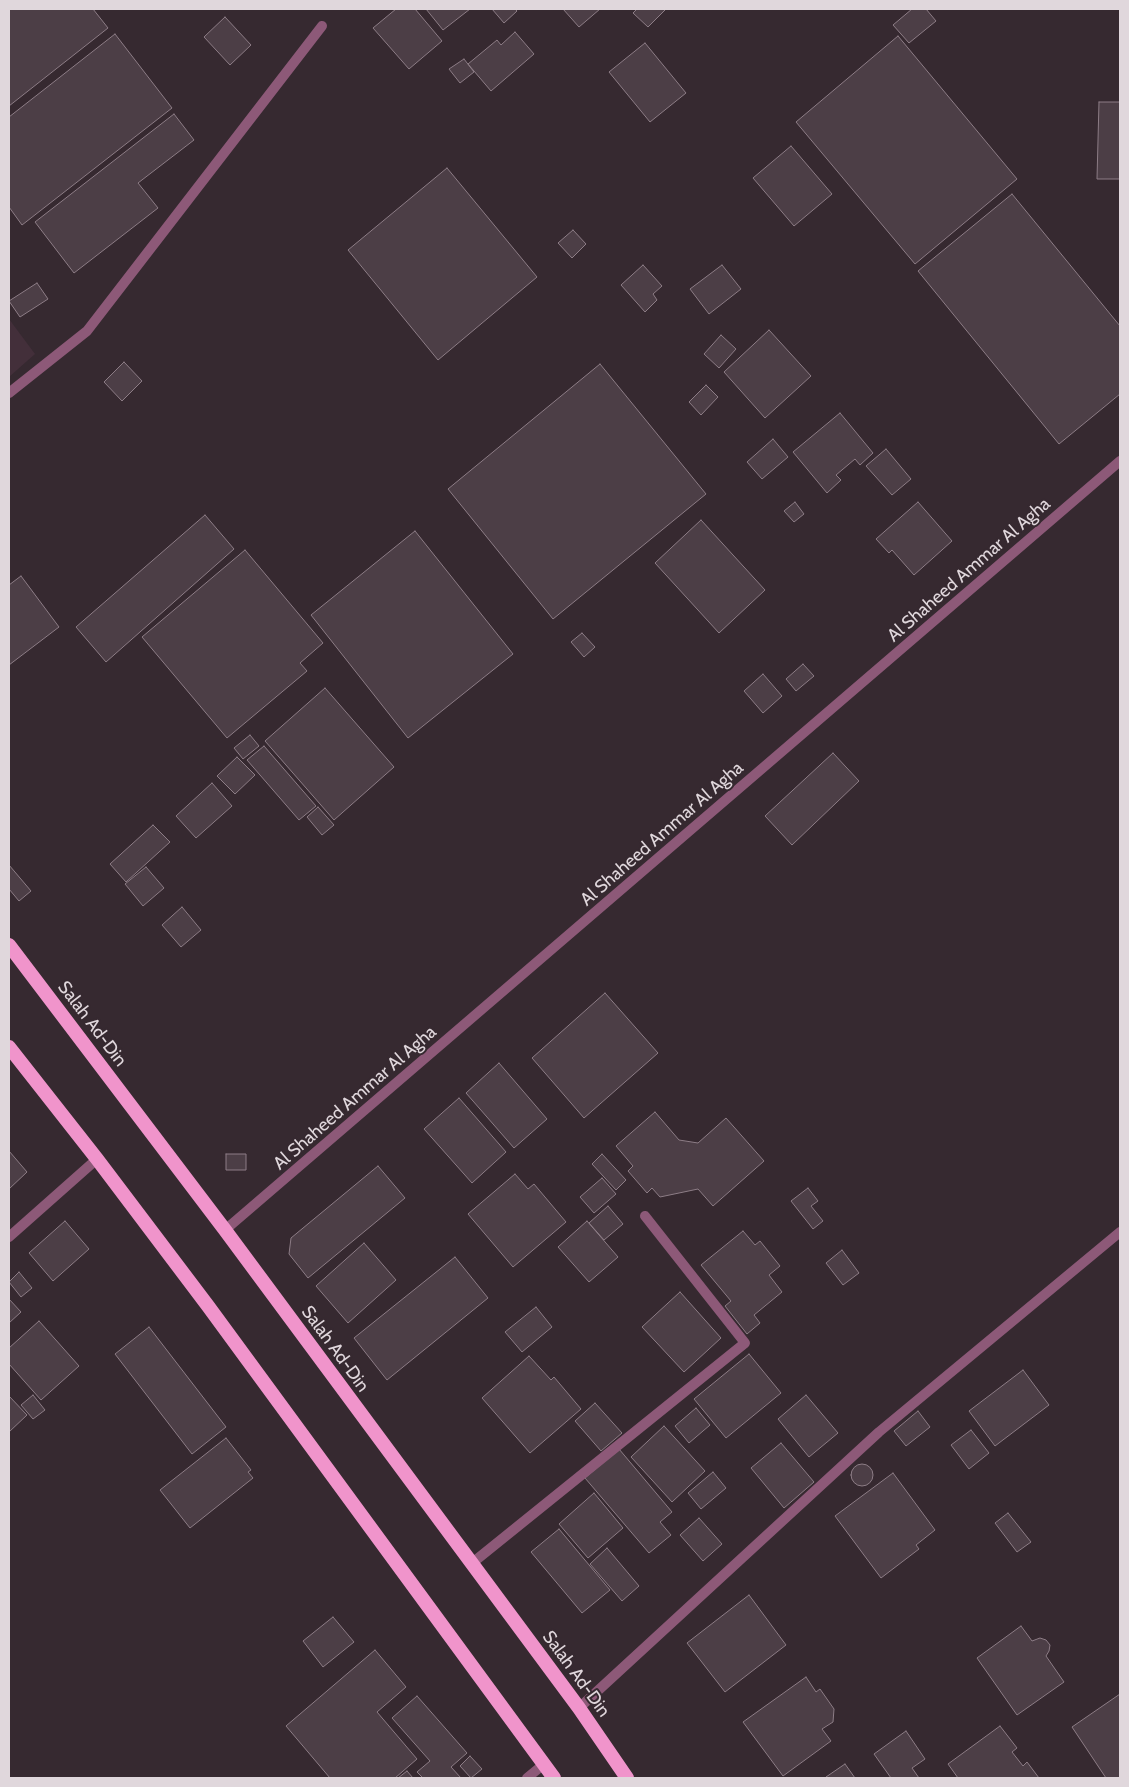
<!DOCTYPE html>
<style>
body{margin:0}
#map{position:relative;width:1129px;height:1787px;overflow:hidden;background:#362930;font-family:Cabin,sans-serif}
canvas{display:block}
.frame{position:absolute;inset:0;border:10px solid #e0d7dc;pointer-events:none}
</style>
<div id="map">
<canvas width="1129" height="1787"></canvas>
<div class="frame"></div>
</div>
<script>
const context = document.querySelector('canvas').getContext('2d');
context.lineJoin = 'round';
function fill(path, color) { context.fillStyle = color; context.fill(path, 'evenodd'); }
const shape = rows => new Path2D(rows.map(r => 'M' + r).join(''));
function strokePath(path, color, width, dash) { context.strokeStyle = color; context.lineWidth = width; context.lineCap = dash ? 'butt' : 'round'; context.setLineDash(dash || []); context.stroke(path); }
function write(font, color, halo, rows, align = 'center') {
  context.font = font + ' Cabin,sans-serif'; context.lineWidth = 4; context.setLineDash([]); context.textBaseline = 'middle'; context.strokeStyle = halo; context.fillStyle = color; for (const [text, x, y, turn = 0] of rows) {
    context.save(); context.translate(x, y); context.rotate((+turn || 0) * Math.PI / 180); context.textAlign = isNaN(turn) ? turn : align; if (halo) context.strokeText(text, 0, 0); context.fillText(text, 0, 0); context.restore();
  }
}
const built = shape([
 [9,319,35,354,9,377]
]);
const building = shape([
 [9,9,93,9,108,28,9,106,9,9],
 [396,9,415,9,442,41,409,69,373,28,396,9],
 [426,9,470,9,443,30,426,9],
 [492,9,515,9,517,11,504,23,492,9],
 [563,9,600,9,579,27,563,9],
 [637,9,666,9,648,27,633,13,637,9],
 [912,9,926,9,936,21,909,43,893,25,912,9],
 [225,17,251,45,230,65,204,37,225,17],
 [515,32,534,54,491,91,468,64,497,40,501,45,515,32],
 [115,34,172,108,22,225,9,207,9,117,115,34],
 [898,36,1017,179,915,264,796,122,898,36],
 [645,43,686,93,650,122,609,72,645,43],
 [464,59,474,72,460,83,449,69,464,59],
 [1099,102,1120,102,1120,179,1097,179,1099,102],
 [174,114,194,140,138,183,158,208,74,273,35,222,174,114],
 [791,146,832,194,794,226,753,178,791,146],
 [447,168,537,277,438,360,348,250,447,168],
 [1012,194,1120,326,1120,394,1059,444,918,271,1012,194],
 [573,230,586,244,572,258,558,243,573,230],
 [643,265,662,286,653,294,657,300,645,312,621,285,643,265],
 [722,265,741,289,709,314,690,289,722,265],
 [37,283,48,299,20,317,9,301,37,283],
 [769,330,811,376,765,418,724,372,769,330],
 [721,335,736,349,719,368,704,354,721,335],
 [124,362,142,381,122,401,104,382,124,362],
 [600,364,706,494,553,619,448,489,600,364],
 [706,385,718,397,701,415,689,402,706,385],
 [840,413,873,453,860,465,855,459,836,475,841,480,827,493,793,452,840,413],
 [773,439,788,457,762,479,747,462,773,439],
 [886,449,911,479,892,495,866,466,886,449],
 [795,502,804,514,794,522,784,511,795,502],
 [918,502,952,541,914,575,892,550,889,553,876,539,918,502],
 [205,515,234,549,106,662,76,627,205,515],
 [701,520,765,590,719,633,655,563,701,520],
 [415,531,513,654,408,738,311,615,415,531],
 [245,550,323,643,300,663,307,671,227,738,142,637,245,550],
 [21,576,59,627,9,665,9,585,21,576],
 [582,633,595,647,584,657,571,642,582,633],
 [803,664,814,676,796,691,786,679,803,664],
 [763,674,782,696,763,713,744,691,763,674],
 [325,688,394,767,334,820,265,741,325,688],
 [250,735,259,746,243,759,234,748,250,735],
 [264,746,316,806,299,820,247,760,264,746],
 [833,753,859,781,792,845,765,816,833,753],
 [237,757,255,775,235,794,217,776,237,757],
 [212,783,232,806,196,838,176,816,212,783],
 [318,807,334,825,322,835,307,817,318,807],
 [153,825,170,842,126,882,110,864,153,825],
 [9,865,31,891,19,901,9,889,9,865],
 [146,867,164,888,143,906,125,884,146,867],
 [182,907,201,930,181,947,162,925,182,907],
 [605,993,658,1053,584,1118,532,1058,605,993],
 [499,1063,547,1119,514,1148,466,1093,499,1063],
 [459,1098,506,1152,472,1183,424,1129,459,1098],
 [655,1112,679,1140,698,1143,726,1118,764,1161,713,1206,698,1189,660,1197,652,1188,647,1193,628,1171,633,1166,616,1146,655,1112],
 [9,1151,27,1172,9,1189,9,1151],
 [226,1154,246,1154,246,1170,226,1170,226,1154],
 [602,1154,626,1180,616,1190,592,1164,602,1154],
 [378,1166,405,1198,308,1278,289,1254,291,1238,378,1166],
 [515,1174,528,1189,534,1184,566,1222,513,1267,468,1214,515,1174],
 [602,1178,616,1194,594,1213,580,1197,602,1178],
 [808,1188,818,1201,811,1206,823,1221,813,1229,791,1201,808,1188],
 [608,1206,623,1224,604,1240,589,1223,608,1206],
 [65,1221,89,1249,53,1281,29,1253,65,1221],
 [587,1221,618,1257,589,1282,558,1247,587,1221],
 [743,1231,755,1245,760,1241,780,1266,769,1275,782,1292,754,1315,760,1323,747,1334,725,1306,731,1301,701,1265,743,1231],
 [364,1243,396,1280,348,1323,316,1286,364,1243],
 [842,1250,859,1273,843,1285,826,1263,842,1250],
 [455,1257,488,1298,387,1380,354,1338,455,1257],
 [19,1272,32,1288,21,1297,9,1282,19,1272],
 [680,1292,721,1338,684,1372,642,1327,680,1292],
 [9,1299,21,1312,9,1323,9,1299],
 [536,1307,552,1327,522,1352,505,1332,536,1307],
 [39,1321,79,1366,41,1400,9,1364,9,1348,39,1321],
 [149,1327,226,1427,192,1454,115,1354,149,1327],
 [749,1354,781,1393,726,1438,694,1399,749,1354],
 [529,1356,551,1380,554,1377,581,1409,530,1453,482,1398,529,1356],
 [1023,1370,1049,1405,995,1446,969,1411,1023,1370],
 [33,1395,45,1410,33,1419,21,1405,33,1395],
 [806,1395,838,1433,809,1457,778,1419,806,1395],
 [9,1396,27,1415,9,1432,9,1396],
 [595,1403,622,1433,601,1451,575,1421,595,1403],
 [696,1408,710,1425,689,1443,675,1426,696,1408],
 [918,1411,930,1427,906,1446,894,1431,918,1411],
 [664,1426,705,1471,672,1502,631,1457,664,1426],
 [971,1430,989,1453,969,1469,951,1445,971,1430],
 [226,1438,251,1470,248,1472,253,1478,190,1528,160,1490,226,1438],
 [781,1443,814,1482,784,1508,751,1468,781,1443],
 [619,1449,672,1512,660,1522,671,1535,649,1553,585,1478,619,1449],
 '851 1475a11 11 0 1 1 22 0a11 11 0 1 1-22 0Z',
 [713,1472,726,1488,701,1509,688,1493,713,1472],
 [893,1473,935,1530,916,1545,919,1549,881,1578,835,1516,893,1473],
 [594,1493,623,1528,588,1558,559,1524,594,1493],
 [1008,1513,1031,1542,1017,1552,995,1523,1008,1513],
 [699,1518,722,1544,703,1561,680,1535,699,1518],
 [559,1529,610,1590,582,1613,531,1552,559,1529],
 [607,1548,639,1586,622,1601,590,1564,607,1548],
 [749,1595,786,1645,725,1692,687,1643,749,1595],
 [333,1617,354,1642,323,1667,303,1641,333,1617],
 [1021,1626,1032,1641,1040,1638,1046,1640,1050,1645,1049,1651,1046,1656,1064,1682,1017,1715,977,1658,1021,1626],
 [375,1650,406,1687,377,1712,417,1759,395,1778,330,1778,286,1726,375,1650],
 [806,1677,816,1692,820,1689,834,1709,833,1722,822,1729,831,1741,783,1776,743,1722,806,1677],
 [1120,1694,1120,1778,1106,1778,1072,1727,1120,1694],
 [417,1696,467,1753,451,1767,461,1778,423,1778,417,1772,430,1761,392,1718,417,1696],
 [1000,1726,1017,1748,1012,1752,1023,1766,1027,1762,1039,1778,958,1778,948,1764,1000,1726],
 [906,1731,925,1759,912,1768,919,1778,891,1778,874,1754,906,1731],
 [470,1756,482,1769,471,1778,460,1766,470,1756],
 [845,1764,855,1778,826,1778,826,1777,845,1764],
 [407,1771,413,1778,398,1778,407,1771]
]);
const service = shape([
 [9,393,87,331,322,26],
 [225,1230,1120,461],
 [9,1237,97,1159],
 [471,1564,745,1343,645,1216],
 [579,1708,879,1432,1120,1232],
 [527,1778,544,1764]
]);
const trunk = shape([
 [9,945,225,1230,579,1708,627,1778],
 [9,1047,97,1159,208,1306,554,1778]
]);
const streetNames = [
 ["Al Shaheed Ammar Al Agha",969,570,-41],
 ["Al Shaheed Ammar Al Agha",662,834,-41],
 ["Salah Ad-Din",92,1024,53],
 ["Al Shaheed Ammar Al Agha",355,1098,-41],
 ["Salah Ad-Din",335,1349,54],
 ["Salah Ad-Din",576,1674,54]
];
fill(built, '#432f3a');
fill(building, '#4c3e46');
strokePath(building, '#8d7d86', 1);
strokePath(service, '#8d5978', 10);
strokePath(trunk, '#f094cb', 14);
write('18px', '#e0d7dc', '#362930', streetNames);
</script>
